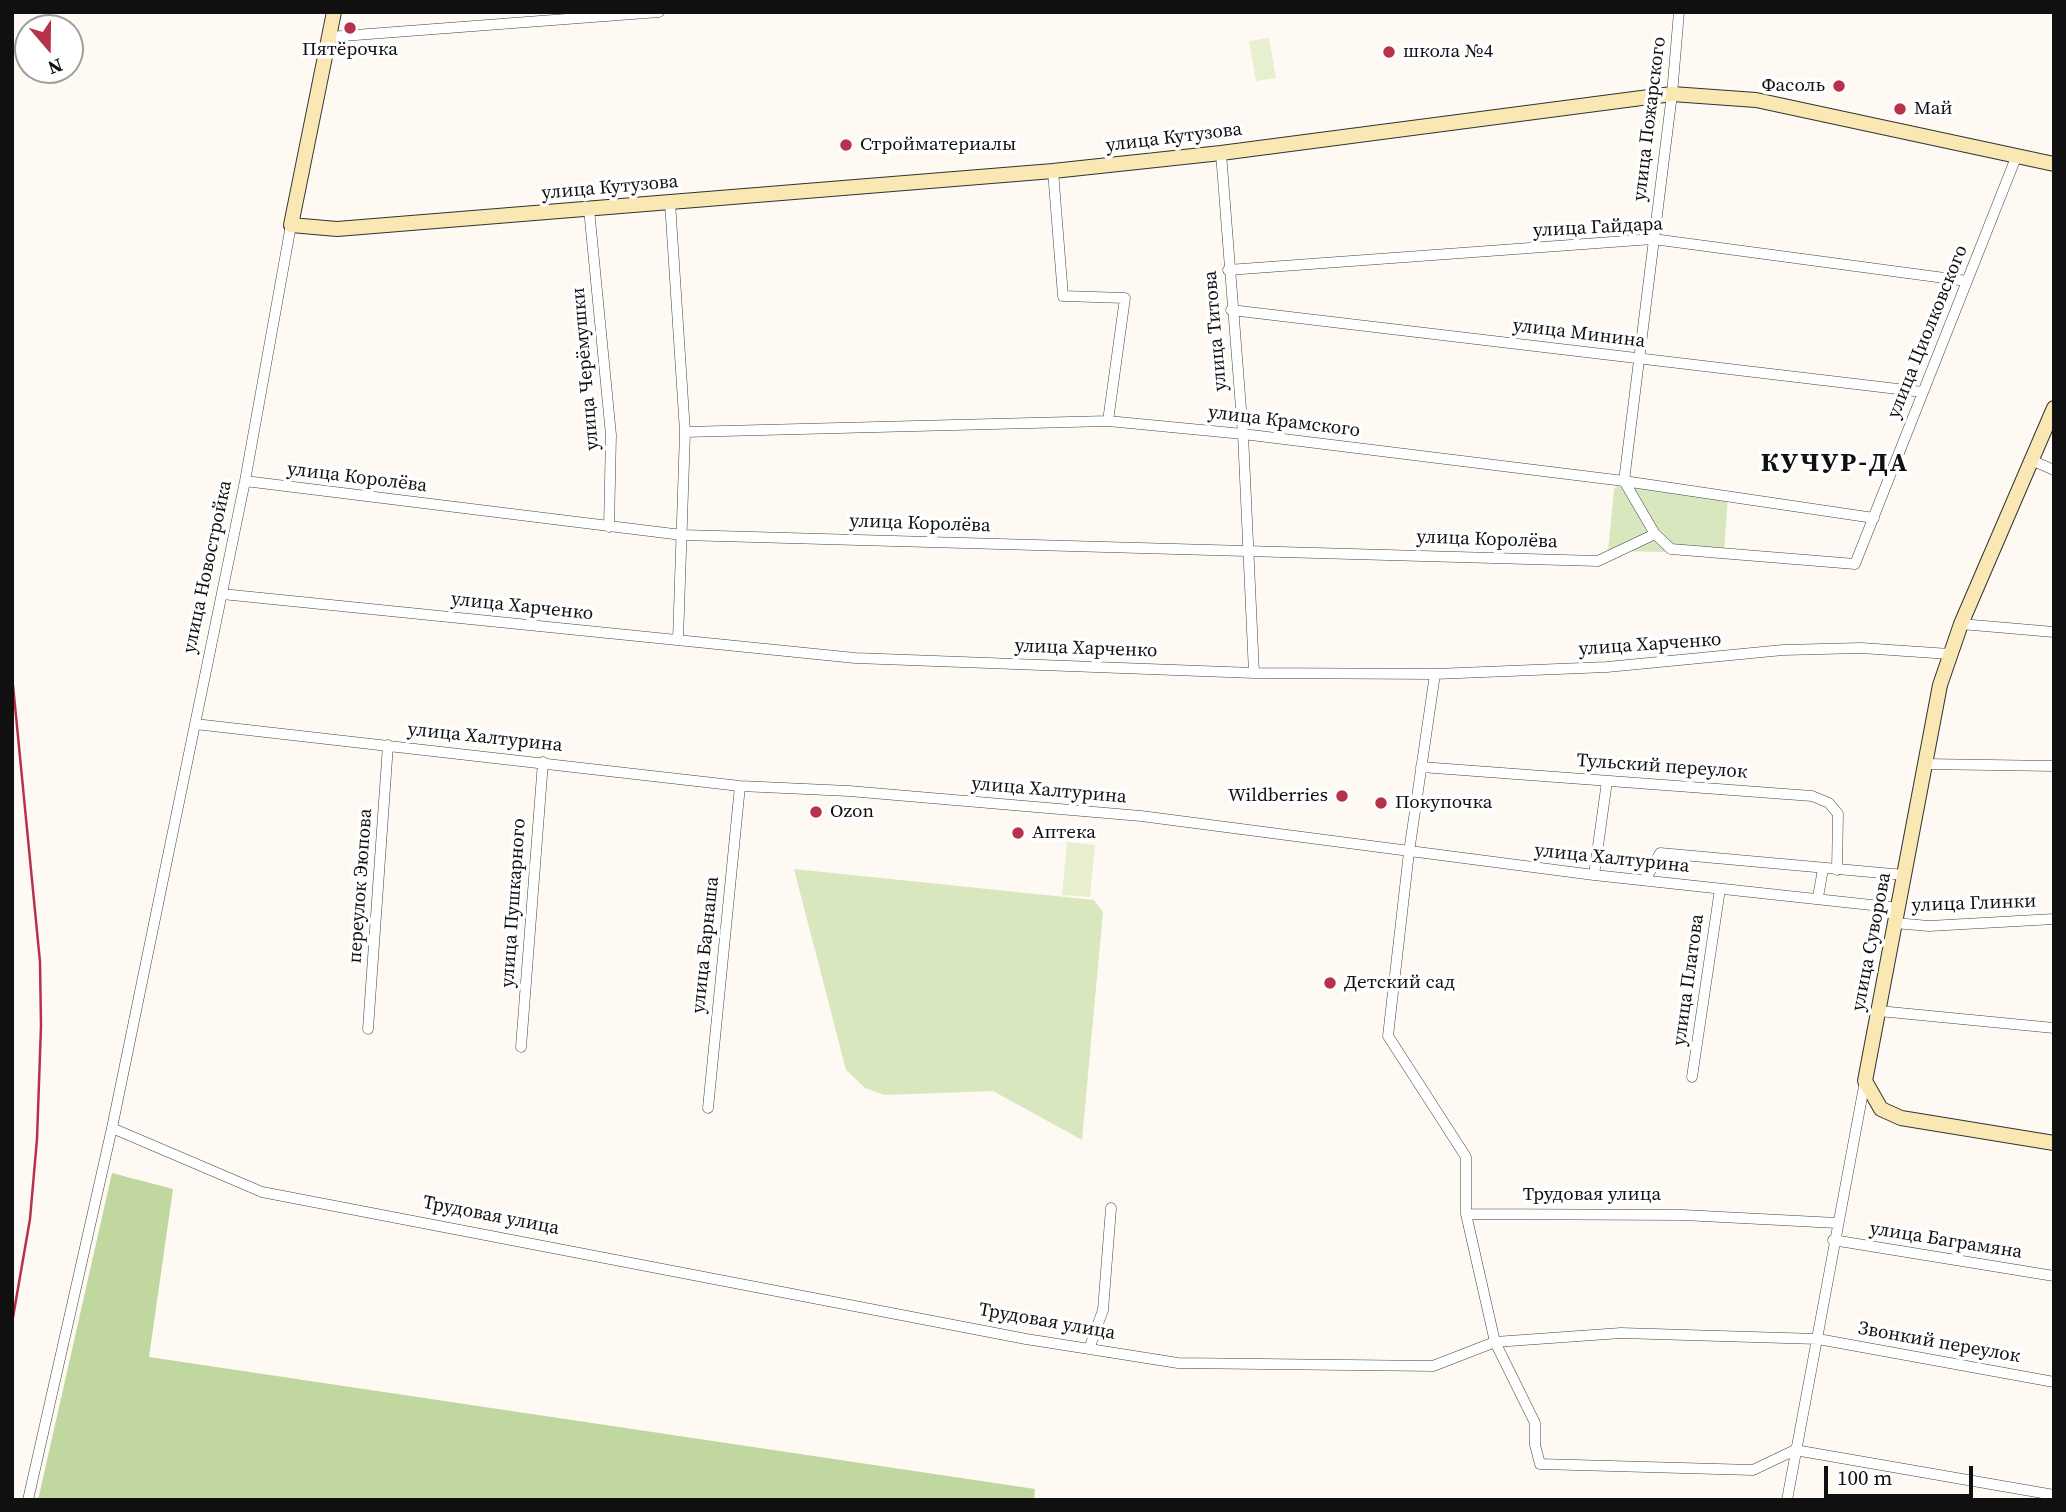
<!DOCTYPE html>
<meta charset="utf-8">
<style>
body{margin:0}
#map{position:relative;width:2066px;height:1512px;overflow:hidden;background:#fefaf3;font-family:"Source Serif 4",serif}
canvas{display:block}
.frame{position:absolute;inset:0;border:14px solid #101010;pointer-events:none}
.north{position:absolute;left:14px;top:14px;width:70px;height:70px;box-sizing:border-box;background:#fff;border:2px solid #9f9f9f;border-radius:50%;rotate:160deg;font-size:19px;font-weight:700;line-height:28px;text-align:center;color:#101010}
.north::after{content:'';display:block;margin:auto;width:24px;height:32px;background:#b7314a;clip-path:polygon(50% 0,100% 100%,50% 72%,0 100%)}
.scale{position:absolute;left:1824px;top:1466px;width:149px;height:32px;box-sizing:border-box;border:4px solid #101010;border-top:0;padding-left:9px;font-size:21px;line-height:24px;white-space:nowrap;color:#101010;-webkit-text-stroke:5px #fff;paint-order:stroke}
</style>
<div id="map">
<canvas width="2066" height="1512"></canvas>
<div class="frame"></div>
<div class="north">N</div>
<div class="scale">100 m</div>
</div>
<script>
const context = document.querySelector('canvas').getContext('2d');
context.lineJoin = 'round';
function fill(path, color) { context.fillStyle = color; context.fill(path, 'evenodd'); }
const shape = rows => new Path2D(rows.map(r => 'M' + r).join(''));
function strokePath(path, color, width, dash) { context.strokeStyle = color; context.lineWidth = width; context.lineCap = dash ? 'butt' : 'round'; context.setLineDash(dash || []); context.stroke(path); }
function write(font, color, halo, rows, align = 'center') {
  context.font = font + ' "Source Serif 4",serif'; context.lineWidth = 7; context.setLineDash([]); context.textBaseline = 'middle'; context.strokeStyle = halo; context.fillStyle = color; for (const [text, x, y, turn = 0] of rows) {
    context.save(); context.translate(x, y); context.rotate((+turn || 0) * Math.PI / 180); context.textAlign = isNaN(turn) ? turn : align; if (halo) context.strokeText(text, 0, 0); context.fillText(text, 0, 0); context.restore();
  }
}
const green = shape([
 [1624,481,1728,496,1724,553,1608,551,1614,489],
 [794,869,1094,900,1103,912,1082,1140,993,1091,885,1095,865,1088,846,1070]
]);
const forest = shape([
 [112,1173,173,1189,149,1357,1035,1489,1034,1500,38,1500]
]);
const pitch = shape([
 [1269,38,1276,78,1256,81,1249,41],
 [1067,842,1095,845,1090,897,1062,895]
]);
const street = shape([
 [329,37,659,12],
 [1221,153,1243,434,1254,673],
 [1053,171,1063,296,1125,298,1108,421],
 [670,202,685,432,678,640],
 [589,209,611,435,609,527],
 [1228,270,1653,239,1967,281],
 [1231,310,1923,392],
 [685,432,1108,421,1243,434,1624,481,1874,518],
 [2031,460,2054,470],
 [245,481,682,535,1598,561,1655,534,1624,481,1672,94,1679,12],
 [1655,534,1671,549,1855,564,2017,155],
 [222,594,855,658,1254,673,1435,674,1607,667,1783,650,1861,648,1950,654],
 [1961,624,2054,632],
 [1435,674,1409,852,1388,1036,1466,1157,1466,1214],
 [195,724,740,786,849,791,1141,816,1594,875,1899,908],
 [1925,764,2054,766],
 [1421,767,1812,796,1829,803,1838,814,1837,870],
 [1594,875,1607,781],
 [1646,879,1660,853,1904,875],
 [1818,897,1823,869],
 [1895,923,1929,926,2054,919],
 [1879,1011,2054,1028],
 [368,1029,388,745],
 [521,1047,543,762],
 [1692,1077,1720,889],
 [708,1108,740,786],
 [112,1128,262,1192,1026,1339,1178,1363,1433,1366,1495,1342,1466,1214,1683,1215,1837,1223],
 [1833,1240,2054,1276],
 [1089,1349,1103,1310,1111,1208],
 [2054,1382,1818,1339,1621,1333,1495,1342,1535,1423,1535,1445,1540,1464,1753,1470,1795,1450,2054,1495],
 [28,1500,112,1128,245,481,291,225],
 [1787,1500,1865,1081]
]);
const secondary = shape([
 [334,12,291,225,337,229,1053,171,1221,153,1672,94,1756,100,2054,164],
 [2054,408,1961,624,1940,685,1865,1081,1881,1109,1901,1118,2054,1143]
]);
const rail = shape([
 [12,675,40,962,41,1026,37,1139,30,1219,12,1323]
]);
const markers = [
 [350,28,7,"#b7314a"],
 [1389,52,7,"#b7314a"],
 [1839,86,7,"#b7314a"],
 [1900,109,7,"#b7314a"],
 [846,145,7,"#b7314a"],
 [1342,796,7,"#b7314a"],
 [1381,803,7,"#b7314a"],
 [816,812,7,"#b7314a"],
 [1018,833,7,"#b7314a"],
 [1330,983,7,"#b7314a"]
];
const poiNames = [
 ["Пятёрочка",350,50,"center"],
 ["школа №4",1403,52],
 ["Фасоль",1825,86,"right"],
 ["Май",1914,109],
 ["Стройматериалы",860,145],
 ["Wildberries",1328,796,"right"],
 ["Покупочка",1395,803],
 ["Ozon",830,812],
 ["Аптека",1032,833],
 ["Детский сад",1344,983]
];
const streetNames = [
 ["улица Пожарского",1650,119,-83],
 ["улица Кутузова",1174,138,-7],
 ["улица Кутузова",610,188,-5],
 ["улица Гайдара",1598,228,-3],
 ["улица Титова",1216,331,-95],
 ["улица Циолковского",1928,332,-68],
 ["улица Минина",1579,334,7],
 ["улица Черёмушки",586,369,-95],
 ["улица Крамского",1284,422,7],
 ["улица Королёва",357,478,7],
 ["улица Королёва",920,524,2],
 ["улица Королёва",1487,540,2],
 ["улица Новостройка",208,567,-78],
 ["улица Харченко",522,607,6],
 ["улица Харченко",1650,645,-4],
 ["улица Харченко",1086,649,2],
 ["улица Халтурина",485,738,6],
 ["Тульский переулок",1662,767,4],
 ["улица Халтурина",1049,791,5],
 ["улица Халтурина",1612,859,6],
 ["переулок Эюпова",361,886,-86],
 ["улица Пушкарного",514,903,-86],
 ["улица Глинки",1974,904,-2],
 ["улица Суворова",1872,942,-79],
 ["улица Барнаша",706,945,-84],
 ["улица Платова",1689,980,-82],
 ["Трудовая улица",1592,1195],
 ["Трудовая улица",491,1216,11],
 ["улица Баграмяна",1946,1241,9],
 ["Трудовая улица",1047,1322,10],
 ["Звонкий переулок",1939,1343,10]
];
const districtNames = [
 ["КУЧУР-ДА",1835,464]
];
fill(green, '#d9e7be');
fill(forest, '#c0d79f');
fill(pitch, '#e8efd0');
strokePath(street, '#434343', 11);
strokePath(secondary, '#323232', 16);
strokePath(street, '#fff', 10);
strokePath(secondary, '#f9e8b3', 14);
strokePath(rail, '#b7314a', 2.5);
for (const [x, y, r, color] of markers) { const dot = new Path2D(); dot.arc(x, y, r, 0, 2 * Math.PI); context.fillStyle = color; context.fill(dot); strokePath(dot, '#fff', 2.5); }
write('19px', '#101010', '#fff', poiNames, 'left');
write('19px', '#101010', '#fff', streetNames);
context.letterSpacing = '2px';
write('bold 26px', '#101010', '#fff', districtNames);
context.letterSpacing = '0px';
</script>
